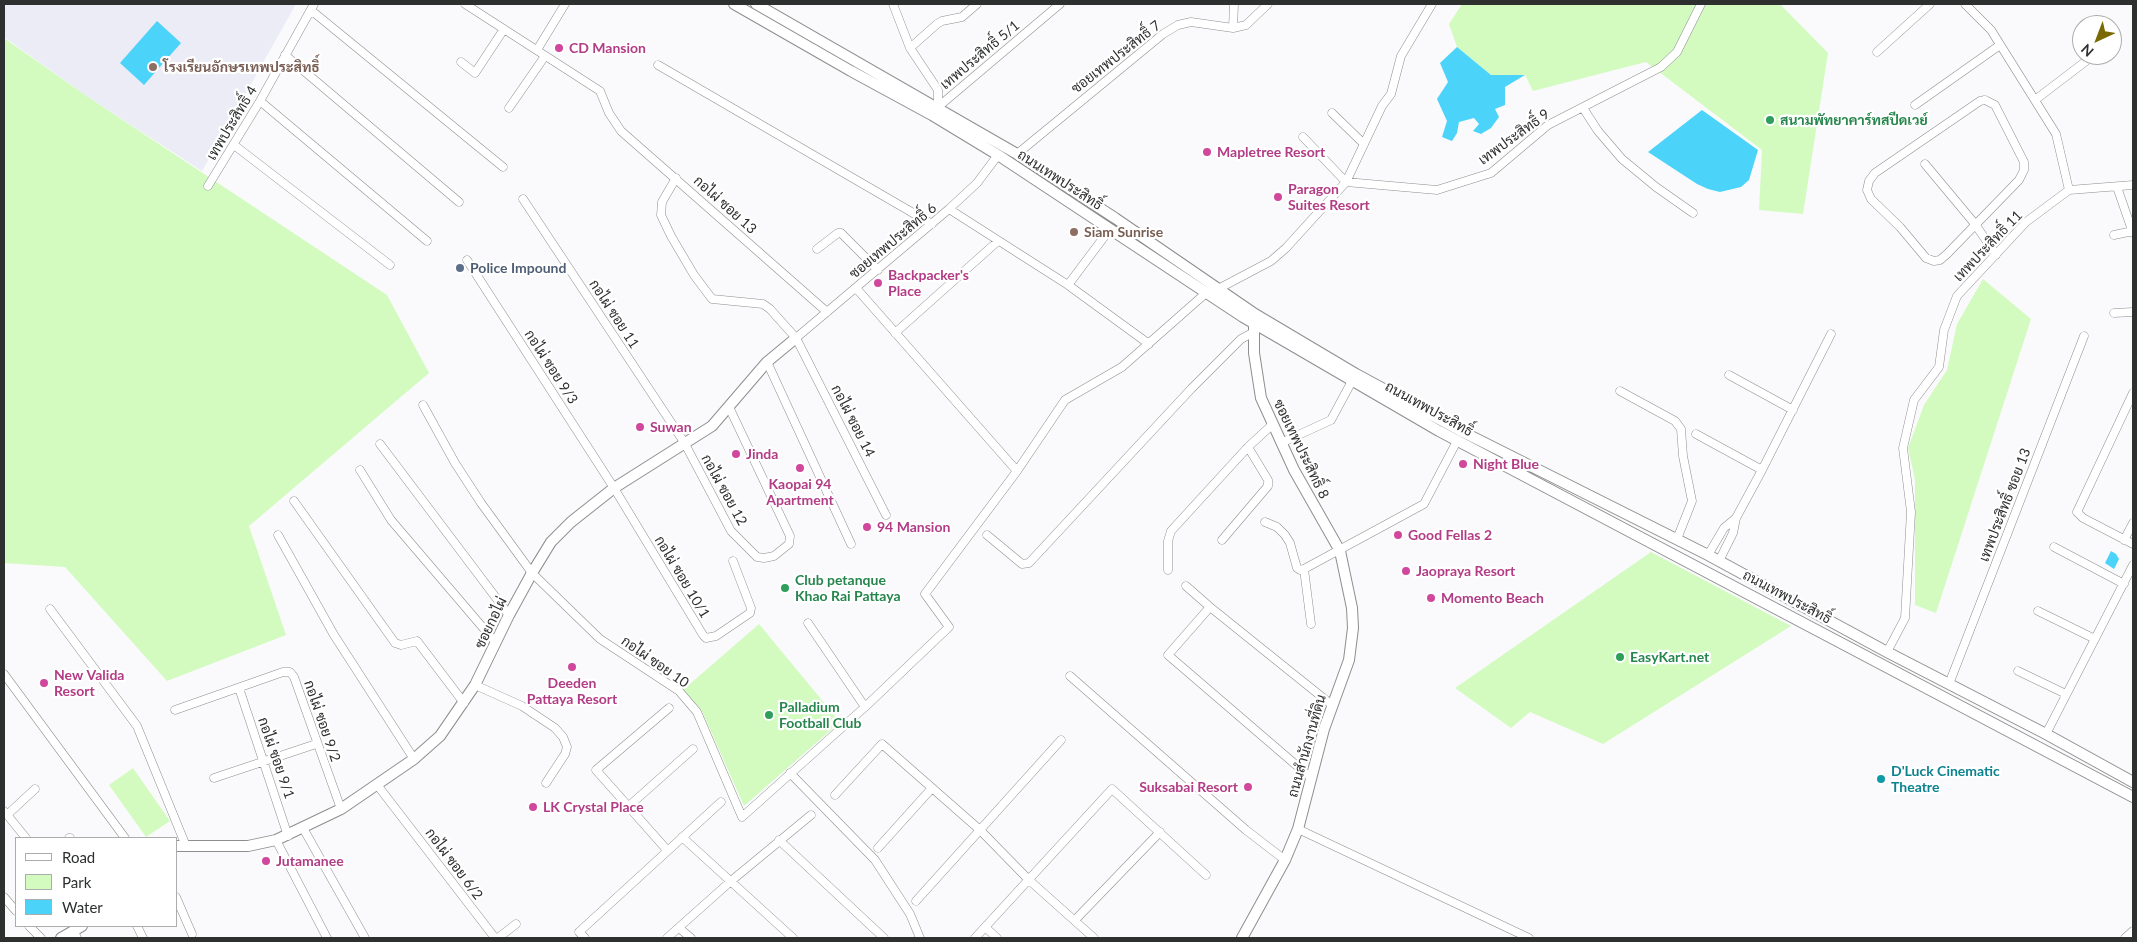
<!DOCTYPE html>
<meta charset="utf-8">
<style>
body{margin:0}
#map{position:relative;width:2137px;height:942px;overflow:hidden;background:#fafafc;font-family:Lato,sans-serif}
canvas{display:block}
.frame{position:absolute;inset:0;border:5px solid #2e2f2f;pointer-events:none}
.legend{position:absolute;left:15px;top:837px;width:162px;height:90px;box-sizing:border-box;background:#fff;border:1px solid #abacac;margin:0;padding:6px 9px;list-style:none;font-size:15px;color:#2e2f2f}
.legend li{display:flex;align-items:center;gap:10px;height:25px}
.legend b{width:25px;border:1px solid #abacac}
.north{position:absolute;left:2072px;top:15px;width:50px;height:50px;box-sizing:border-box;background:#fff;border:1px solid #abacac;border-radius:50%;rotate:223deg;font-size:14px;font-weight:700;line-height:20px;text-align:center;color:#2e2f2f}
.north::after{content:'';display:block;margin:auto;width:18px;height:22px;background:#7a6800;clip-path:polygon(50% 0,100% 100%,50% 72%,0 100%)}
</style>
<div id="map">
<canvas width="2137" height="942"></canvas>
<div class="frame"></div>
<ul class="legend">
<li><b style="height:6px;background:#fff"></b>Road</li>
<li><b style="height:14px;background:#d3fbc0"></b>Park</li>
<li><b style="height:14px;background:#4bd3fa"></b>Water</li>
</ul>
<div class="north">N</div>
</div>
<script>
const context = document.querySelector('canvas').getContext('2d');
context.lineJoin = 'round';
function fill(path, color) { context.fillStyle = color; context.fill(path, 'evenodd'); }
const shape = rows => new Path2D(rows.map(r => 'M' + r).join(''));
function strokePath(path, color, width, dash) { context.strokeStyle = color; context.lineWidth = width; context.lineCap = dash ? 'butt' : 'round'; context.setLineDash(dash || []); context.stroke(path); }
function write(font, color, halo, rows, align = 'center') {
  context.font = font + ' Lato,Sarabun,sans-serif'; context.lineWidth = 4.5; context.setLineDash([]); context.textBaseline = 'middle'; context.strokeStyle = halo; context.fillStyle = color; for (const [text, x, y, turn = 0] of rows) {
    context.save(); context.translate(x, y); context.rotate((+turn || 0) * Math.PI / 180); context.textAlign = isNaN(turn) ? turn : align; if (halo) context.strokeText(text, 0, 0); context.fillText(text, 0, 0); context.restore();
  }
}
const built = shape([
 [4,4,296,4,202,171,88,97,4,37]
]);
const green = shape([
 [1462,4,1780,4,1828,53,1803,214,1759,210,1762,150,1646,62,1533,91,1525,75,1491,75,1457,47,1449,24],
 [4,38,88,97,387,295,429,373,249,526,286,635,167,681,65,567,4,563],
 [1983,279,2031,319,1936,613,1915,605,1915,480,1908,448,1924,405,1947,370,1957,324],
 [1651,552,1791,626,1603,744,1530,712,1511,728,1455,688],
 [759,624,840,722,744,806,701,709,683,690],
 [133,768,170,821,146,837,109,785]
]);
const water = shape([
 [157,21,181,43,144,85,120,63],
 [1457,47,1491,75,1525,75,1505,87,1505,105,1495,109,1499,117,1491,128,1481,134,1473,131,1479,124,1474,118,1459,122,1457,133,1452,141,1442,137,1447,121,1437,99,1448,82,1440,63],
 [1702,110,1758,150,1749,180,1741,187,1720,192,1708,189,1697,184,1648,152],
 [2111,551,2116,554,2119,559,2114,569,2105,563]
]);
const street = shape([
 [465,4,600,91,609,113,621,131,827,312],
 [893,4,910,48,938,90,938,107],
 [1965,4,1991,30,2056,134,2069,190],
 [312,11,503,167],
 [1233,28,1234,4],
 [910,48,937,24,942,21,962,17,977,4],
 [537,50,565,4],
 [1877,52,1930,4],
 [285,55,459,202],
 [461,62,475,73,504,29],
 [658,65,932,224],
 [1985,100,1995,105,2024,162,2024,170,2019,180,1947,254,1940,260,1934,261,1926,258,1900,227,1871,199,1867,190,1869,181,1875,173,1980,101,1985,100],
 [2035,100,2094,55],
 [260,101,427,241],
 [1915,105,2000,45],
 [938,107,1060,4],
 [509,108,545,56],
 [1583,108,1598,131,1622,159,1656,187,1693,213],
 [1332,113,1364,144],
 [1303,137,1346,182],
 [234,145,390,265],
 [1017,154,1163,34,1178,25,1191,22,1233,28,1246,25,1268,4],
 [1925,164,1975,224,1996,255],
 [676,178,662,202,661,215,671,236,694,275,712,299,763,304,770,309,796,338,886,515],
 [1346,182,1437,190,1491,173,1548,125,1661,67,1677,52,1701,4],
 [208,186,260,101,314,4],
 [2117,187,2133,233],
 [523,199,684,442,731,531,757,557,764,558,774,556,789,544,790,536,729,407],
 [949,209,1068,285,1149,344],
 [2114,235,2133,231],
 [817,249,838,233,841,233,878,270],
 [467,260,614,488,703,635,706,638,716,636,750,613,751,608,733,561],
 [1068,285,1110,229],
 [856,288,1017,471],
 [1218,289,1271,261,1286,248,1346,182,1382,106,1391,94,1401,56,1432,4],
 [2114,313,2133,312],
 [895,333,998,241],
 [796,338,949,209,977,183,998,155],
 [767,362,851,544],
 [1729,375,1793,410],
 [1620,391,1675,421,1681,429,1683,456,1692,501,1677,539],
 [2133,393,2077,512,2083,518,2133,544],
 [423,405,455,463,481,503,532,573,600,639,679,691,697,712,742,817,865,707,949,627,925,594,1017,471,1065,400,1122,367,1206,293],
 [1696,434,1762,470],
 [1281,443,1331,420,1352,381],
 [380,444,509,615],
 [360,470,391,520,496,643],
 [294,501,395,643,401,645,417,641,464,703],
 [1265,522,1277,527,1285,535,1290,543,1297,568,1300,570,1304,569,1424,504,1457,441],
 [278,535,334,635,414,759],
 [987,535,1022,564,1029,563,1191,389,1241,339,1254,332],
 [1222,540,1268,486,1268,480,1248,447],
 [2124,540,2133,523],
 [2054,547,2124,584],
 [1708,555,1724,528,1736,518],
 [1719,561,1733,533,1736,518,1762,470,1831,334],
 [1304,569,1311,624],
 [1168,570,1168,541,1171,531,1248,447,1273,424],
 [1186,586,1210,607],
 [50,609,137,726,186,846],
 [2038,611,2095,639],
 [808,623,865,707],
 [1887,652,1905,618,1911,512,1903,448,1914,400,1939,367,1944,330,1957,296,2026,222,2069,190,2133,185],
 [2018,671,2066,694],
 [4,674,125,838],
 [1070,676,1246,830,1285,860],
 [1949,684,2084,336],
 [475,685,522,706,555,728,563,737,567,747,565,754,546,783],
 [239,688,288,836],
 [175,710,283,672,290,672,294,677,341,809],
 [2046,734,2133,565],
 [790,773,875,860,910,914,920,938],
 [1310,777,1168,655,1210,607,1332,705],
 [214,778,316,744],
 [378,786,495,938,498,938,516,924],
 [835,795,882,744,980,830,1029,880,1094,938],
 [630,805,693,749],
 [4,811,26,838],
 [7,815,35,789],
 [303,828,365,938],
 [1298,829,1529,938],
 [682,837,793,938],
 [69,838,70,838],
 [276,840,327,938],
 [779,840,884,938],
 [878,848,932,788],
 [667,850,596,770,669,708],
 [4,897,16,911],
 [176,897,192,934],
 [916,901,1061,740],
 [1075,920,1160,832],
 [29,926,41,938],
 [137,926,143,938],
 [985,927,997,938],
 [679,928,691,938],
 [74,931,77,938],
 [585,938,579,932,721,802],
 [667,938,731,881,811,815],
 [975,938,1112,789,1206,875],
 [2125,938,2133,931]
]);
const secondary = shape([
 [734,4,851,71,932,115,998,155,1243,317,1439,431,2133,797],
 [756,4,1017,154,1115,218,1255,314,1356,374,1463,432,1708,555,1887,652,2046,734,2133,782],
 [176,846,248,846,276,840,341,809,414,759,440,736,475,685,509,615,532,573,551,542,571,522,614,488,712,426,767,362,796,338],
 [61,938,82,926],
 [1242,938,1285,860,1298,829,1324,729,1349,660,1353,628,1352,608,1340,551,1294,470,1261,398,1254,353,1254,324,1256,320]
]);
const markers = [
 [559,48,5,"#d1479c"],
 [153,67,5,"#8d6e63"],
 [1770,120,5,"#2e9e5b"],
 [1207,152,5,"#d1479c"],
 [1278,197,5,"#d1479c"],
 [1074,232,5,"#8d6e63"],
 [460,268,5,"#5c6f8a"],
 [878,283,5,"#d1479c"],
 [640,427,5,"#d1479c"],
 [736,454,5,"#d1479c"],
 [1463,464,5,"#d1479c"],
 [800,468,5,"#d1479c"],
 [867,527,5,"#d1479c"],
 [1398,535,5,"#d1479c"],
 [1406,571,5,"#d1479c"],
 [785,588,5,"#2e9e5b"],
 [1431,598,5,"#d1479c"],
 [1620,657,5,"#2e9e5b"],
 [572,667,5,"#d1479c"],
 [44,683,5,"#d1479c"],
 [769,715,5,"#2e9e5b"],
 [1881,779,5,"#0f9aa8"],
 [1248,787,5,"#d1479c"],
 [533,807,5,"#d1479c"],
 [266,861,5,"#d1479c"]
];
const hotelNames = [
 ["CD Mansion",569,48],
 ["Mapletree Resort",1217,152],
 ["Paragon",1288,189],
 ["Suites Resort",1288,205],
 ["Backpacker's",888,275],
 ["Place",888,291],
 ["Suwan",650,427],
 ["Jinda",746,454],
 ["Night Blue",1473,464],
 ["Kaopai 94",800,484,"center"],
 ["Apartment",800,500,"center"],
 ["94 Mansion",877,527],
 ["Good Fellas 2",1408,535],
 ["Jaopraya Resort",1416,571],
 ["Momento Beach",1441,598],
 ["New Valida",54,675],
 ["Resort",54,691],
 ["Deeden",572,683,"center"],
 ["Pattaya Resort",572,699,"center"],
 ["Suksabai Resort",1238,787,"right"],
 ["LK Crystal Place",543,807],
 ["Jutamanee",276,861]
];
const streetNames = [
 ["เทพประสิทธิ์ 5/1",980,55,-40],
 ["ซอยเทพประสิทธิ์ 7",1116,57,-38],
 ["เทพประสิทธิ์ 4",232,123,-59],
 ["เทพประสิทธิ์ 9",1514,137,-36],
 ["ถนนเทพประสิทธิ์",1060,180,33],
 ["กอไผ่ ซอย 13",725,205,42],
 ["ซอยเทพประสิทธิ์ 6",893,241,-40],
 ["เทพประสิทธิ์ 11",1988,246,-46],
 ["กอไผ่ ซอย 11",614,314,57],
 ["กอไผ่ ซอย 9/3",551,367,57],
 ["ถนนเทพประสิทธิ์",1429,409,29],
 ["กอไผ่ ซอย 14",853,421,63],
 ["ซอยเทพประสิทธิ์ 8",1301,449,64],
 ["กอไผ่ ซอย 12",724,490,61],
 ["เทพประสิทธิ์ ซอย 13",2005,505,-69],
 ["กอไผ่ ซอย 10/1",682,577,59],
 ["ถนนเทพประสิทธิ์",1787,597,28],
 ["ซอยกอไผ่",491,623,-64],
 ["กอไผ่ ซอย 10",655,662,35],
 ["กอไผ่ ซอย 9/2",322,721,71],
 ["ถนนสำนักงานที่ดิน",1307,746,-74],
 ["กอไผ่ ซอย 9/1",276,758,71],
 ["กอไผ่ ซอย 6/2",454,864,53]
];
const educationNames = [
 ["โรงเรียนอักษรเทพประสิทธิ์",163,67],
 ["Siam Sunrise",1084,232]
];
const leisureNames = [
 ["สนามพัทยาคาร์ทสปีดเวย์",1780,120],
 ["Club petanque",795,580],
 ["Khao Rai Pattaya",795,596],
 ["EasyKart.net",1630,657],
 ["Palladium",779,707],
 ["Football Club",779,723]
];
const serviceNames = [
 ["Police Impound",470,268]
];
const cultureNames = [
 ["D'Luck Cinematic",1891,771],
 ["Theatre",1891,787]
];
fill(built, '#ebecf5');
fill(green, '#d3fbc0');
fill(water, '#4bd3fa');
strokePath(street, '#8e8e90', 9);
strokePath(secondary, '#8e8e90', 12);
strokePath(street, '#fff', 8);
strokePath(secondary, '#fff', 10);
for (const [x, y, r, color] of markers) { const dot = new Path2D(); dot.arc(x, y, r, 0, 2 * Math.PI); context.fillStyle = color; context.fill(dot); strokePath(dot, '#fff', 2); }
write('bold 14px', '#b23c85', '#fff', hotelNames, 'left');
write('14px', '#2e2f2f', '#fff', streetNames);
write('bold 14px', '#785e54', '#fff', educationNames, 'left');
write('bold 14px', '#27864d', '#fff', leisureNames, 'left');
write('bold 14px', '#4e5e75', '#fff', serviceNames, 'left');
write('bold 14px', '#0d838f', '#fff', cultureNames, 'left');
</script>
